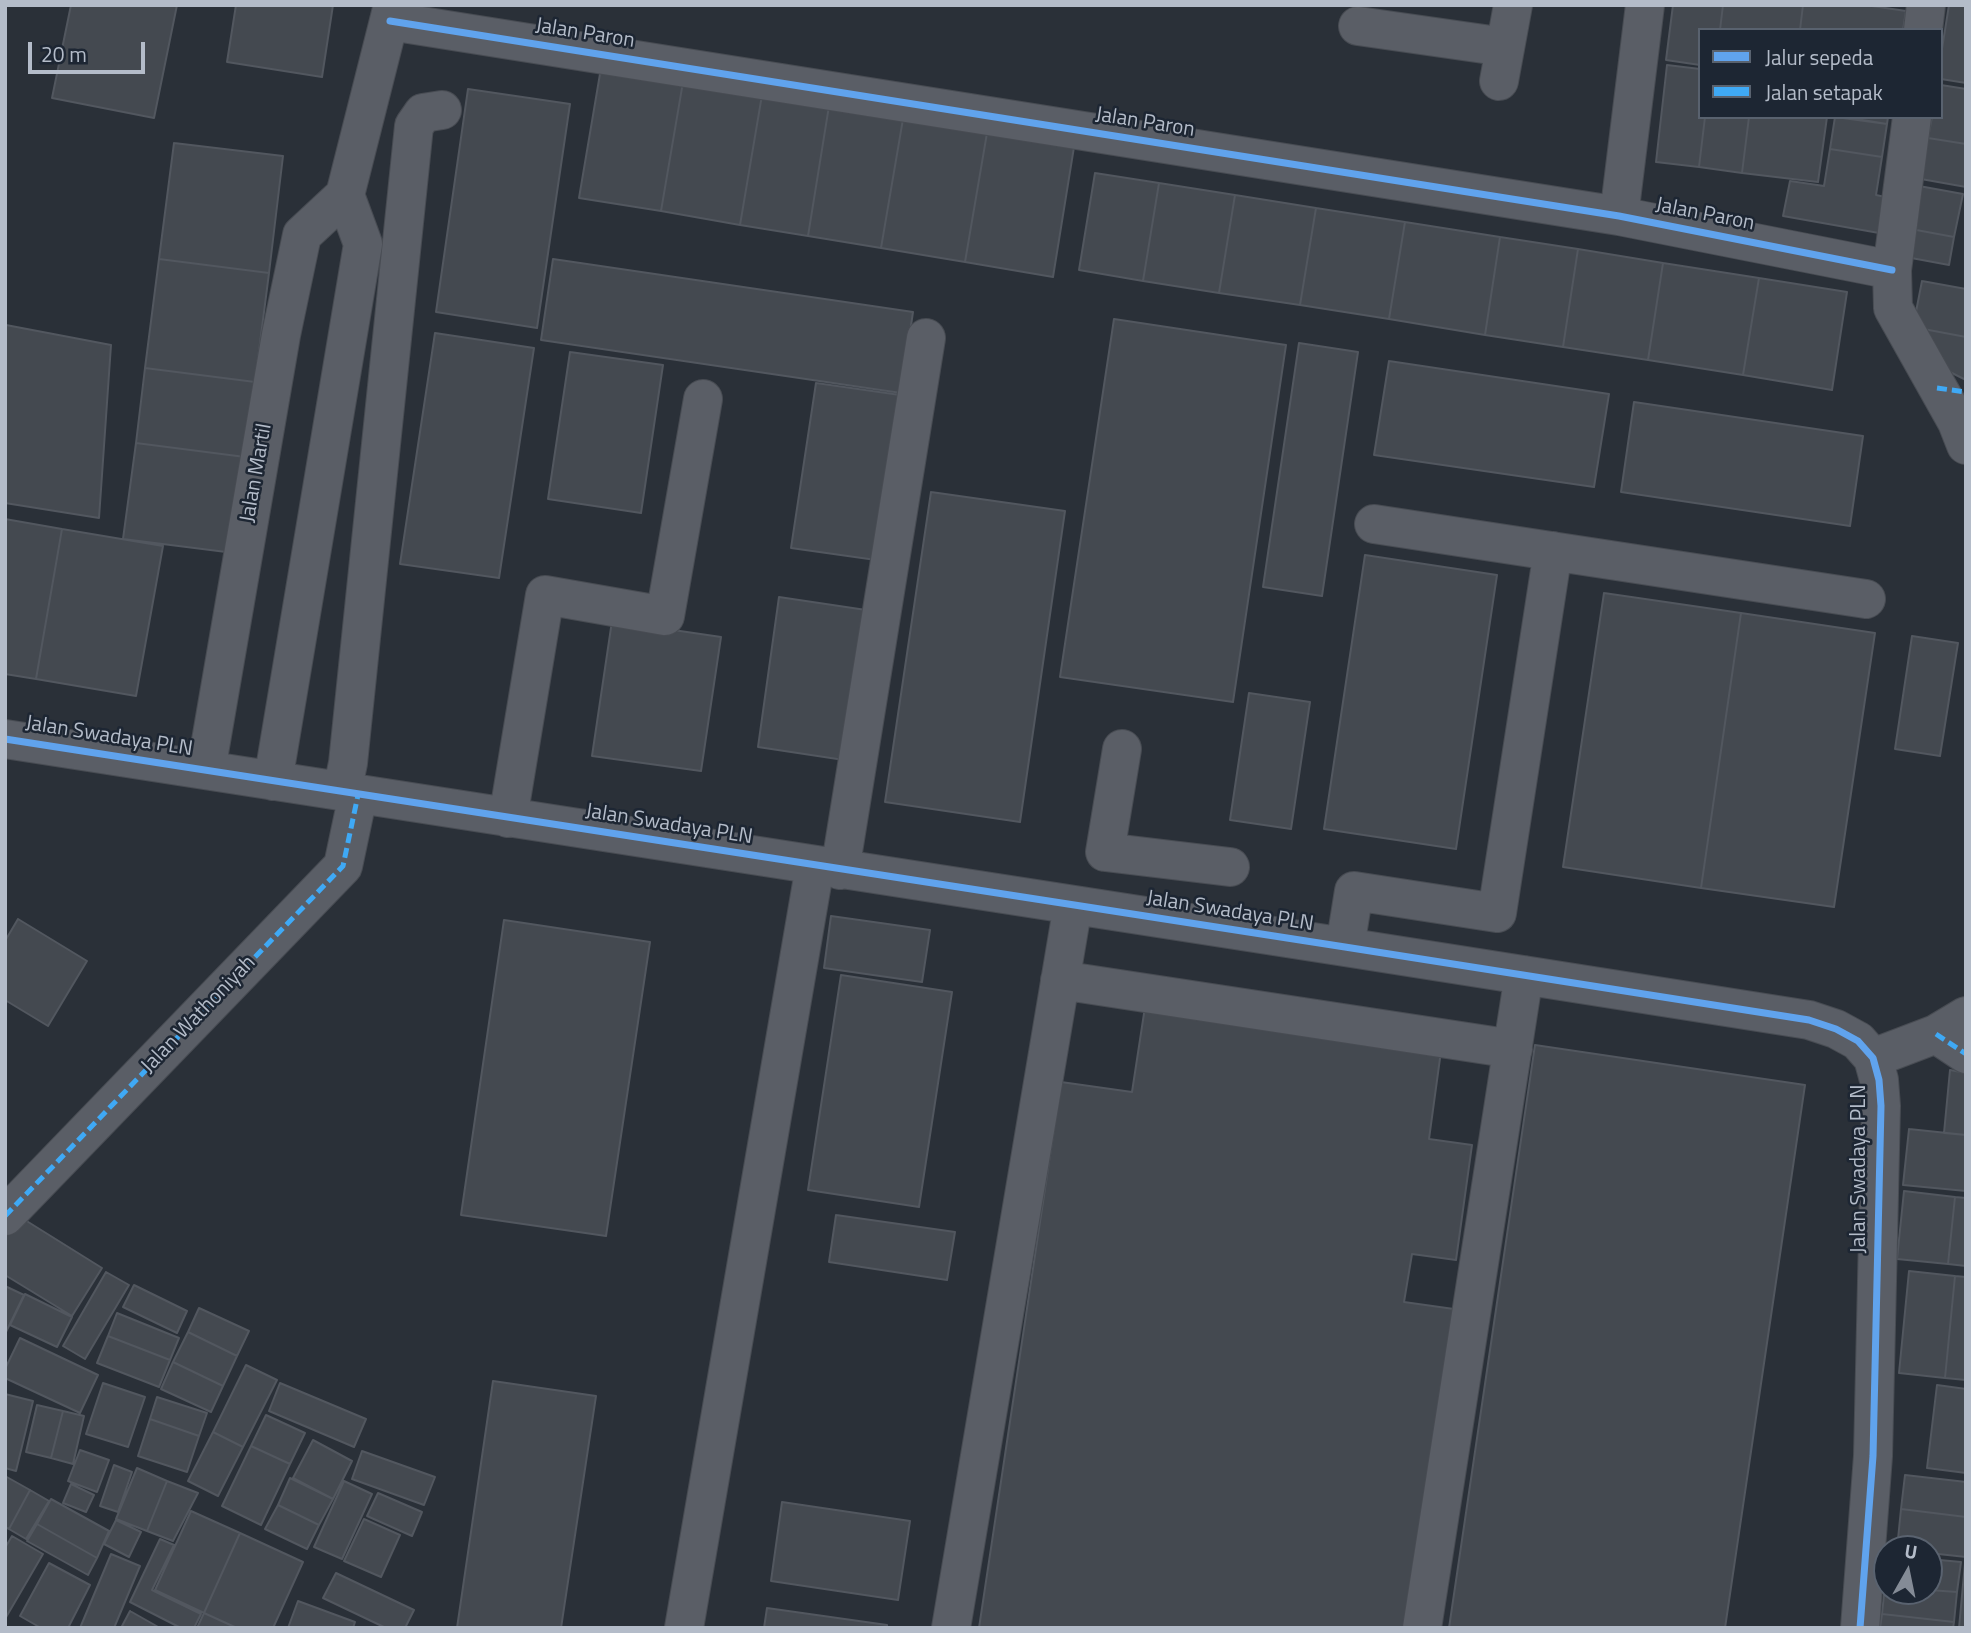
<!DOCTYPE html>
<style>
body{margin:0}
#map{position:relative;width:1971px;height:1633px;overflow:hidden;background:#2a3038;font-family:"Titillium Web",sans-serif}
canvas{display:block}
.frame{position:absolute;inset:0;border:7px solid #b4bcc9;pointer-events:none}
.legend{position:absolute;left:1698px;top:28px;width:245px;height:91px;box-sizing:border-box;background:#1d2633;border:2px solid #59626f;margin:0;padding:9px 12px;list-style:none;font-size:21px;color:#b4bcc9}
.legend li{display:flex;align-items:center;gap:14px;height:35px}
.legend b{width:35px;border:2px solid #59626f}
.north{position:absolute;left:1873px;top:1535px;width:70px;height:70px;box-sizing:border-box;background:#1d2633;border:2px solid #59626f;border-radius:50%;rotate:9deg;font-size:19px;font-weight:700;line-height:28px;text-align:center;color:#b4bcc9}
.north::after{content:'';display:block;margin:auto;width:24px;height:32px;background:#848b96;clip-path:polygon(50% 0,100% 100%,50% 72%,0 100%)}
.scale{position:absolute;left:28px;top:42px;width:117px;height:32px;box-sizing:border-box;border:4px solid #b4bcc9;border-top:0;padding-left:9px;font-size:21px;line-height:24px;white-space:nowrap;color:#b4bcc9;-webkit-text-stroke:5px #1d2633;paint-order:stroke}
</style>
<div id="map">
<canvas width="1971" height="1633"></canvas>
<div class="frame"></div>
<ul class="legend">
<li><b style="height:9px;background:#60a3ed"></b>Jalur sepeda</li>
<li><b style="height:9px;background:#3fa9f5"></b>Jalan setapak</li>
</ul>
<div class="north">U</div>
<div class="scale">20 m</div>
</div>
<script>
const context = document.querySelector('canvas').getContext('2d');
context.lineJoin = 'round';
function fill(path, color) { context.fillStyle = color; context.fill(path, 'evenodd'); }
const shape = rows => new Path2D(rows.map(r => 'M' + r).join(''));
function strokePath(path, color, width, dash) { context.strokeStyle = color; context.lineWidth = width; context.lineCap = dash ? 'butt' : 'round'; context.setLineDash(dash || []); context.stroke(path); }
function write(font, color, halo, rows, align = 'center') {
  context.font = font + ' "Titillium Web",sans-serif'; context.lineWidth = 5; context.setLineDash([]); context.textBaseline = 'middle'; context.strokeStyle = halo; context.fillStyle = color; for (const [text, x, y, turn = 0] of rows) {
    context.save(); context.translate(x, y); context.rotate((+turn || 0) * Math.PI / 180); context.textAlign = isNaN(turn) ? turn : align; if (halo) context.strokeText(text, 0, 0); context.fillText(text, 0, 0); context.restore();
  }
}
const building = shape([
 [71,5,177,5,154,118,52,98,71,5],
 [236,5,333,5,322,77,227,62,236,5],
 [1673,5,1723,5,1720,30,1700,30,1700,65,1666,60,1673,5],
 [1723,5,1803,5,1800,30,1720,30,1723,5],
 [1803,5,1865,5,1906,11,1903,30,1800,30,1803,5],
 [1949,5,1966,5,1966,83,1941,79,1941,55,1949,5],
 [1667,65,1700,69,1700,117,1705,117,1699,167,1656,162,1667,65],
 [601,68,683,82,661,211,579,198,601,68],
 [683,82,762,95,740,225,661,211,683,82],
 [1941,85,1966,89,1966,144,1928,138,1932,117,1941,117,1941,85],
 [468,89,570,104,537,328,436,312,468,89],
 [762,95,829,106,808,236,740,225,762,95],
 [829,106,903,119,881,248,808,236,829,106],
 [1705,117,1749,117,1742,173,1699,167,1705,117],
 [1749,117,1827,117,1818,182,1742,173,1749,117],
 [1835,117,1887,124,1882,157,1830,149,1835,117],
 [1844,117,1888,117,1887,124,1844,117],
 [903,119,987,133,965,262,881,248,903,119],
 [987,133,1074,147,1053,277,965,262,987,133],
 [1928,138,1966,144,1966,187,1921,179,1928,138],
 [174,143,283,156,269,273,159,259,174,143],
 [1830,149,1882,157,1876,195,1885,197,1879,233,1783,216,1790,181,1824,186,1830,149],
 [1095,173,1159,183,1143,281,1079,270,1095,173],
 [1159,183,1235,195,1219,293,1143,281,1159,183],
 [1919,186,1963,194,1954,237,1911,229,1919,186],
 [1235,195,1316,208,1300,305,1219,293,1235,195],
 [1316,208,1405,222,1389,319,1300,305,1316,208],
 [1405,222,1500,237,1485,335,1389,319,1405,222],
 [1911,229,1954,237,1949,265,1906,257,1911,229],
 [1500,237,1578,249,1563,347,1485,335,1500,237],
 [1578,249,1663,263,1648,360,1563,347,1578,249],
 [159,259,269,273,255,382,145,368,159,259],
 [553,259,913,312,901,393,541,340,553,259],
 [1663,263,1759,278,1743,375,1648,360,1663,263],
 [1759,278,1847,292,1832,390,1743,375,1759,278],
 [1922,281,1966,289,1966,337,1913,327,1922,281],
 [1114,319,1286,345,1233,702,1060,677,1114,319],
 [6,325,111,345,99,518,5,503,6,325],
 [1913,327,1966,337,1966,380,1946,370,1913,327],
 [435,333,534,348,499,578,400,564,435,333],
 [1299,343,1358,352,1322,596,1263,587,1299,343],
 [570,352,663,365,641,513,548,499,570,352],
 [1389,361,1609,394,1594,487,1374,455,1389,361],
 [145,368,255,382,245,457,136,443,145,368],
 [816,383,900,395,876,560,791,548,816,383],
 [1634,402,1863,436,1850,526,1621,492,1634,402],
 [136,443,245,457,234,553,123,539,136,443],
 [931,492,1065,511,1020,822,885,802,931,492],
 [5,519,62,529,36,679,5,674,5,519],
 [62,529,163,546,136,696,36,679,62,529],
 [1365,555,1497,575,1456,849,1324,829,1365,555],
 [1604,593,1741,613,1701,888,1563,867,1604,593],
 [779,597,866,610,844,760,758,747,779,597],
 [1741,613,1875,633,1834,907,1701,888,1741,613],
 [612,621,721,637,701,771,592,756,612,621],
 [1912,636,1958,643,1940,756,1895,749,1912,636],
 [1249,693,1310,702,1291,829,1230,820,1249,693],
 [831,916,930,930,922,982,824,968,831,916],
 [18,919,87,961,48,1026,5,1000,5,941,18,919],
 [504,920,650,942,606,1236,461,1215,504,920],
 [841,975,952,992,919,1207,808,1190,841,975],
 [1145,1007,1441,1051,1429,1139,1472,1145,1456,1260,1412,1254,1404,1302,1461,1310,1414,1628,979,1628,1061,1082,1132,1092,1145,1007],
 [1535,1045,1805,1085,1725,1628,1449,1628,1535,1045],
 [1950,1070,1966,1073,1966,1135,1944,1133,1950,1070],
 [1909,1129,1966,1135,1966,1191,1903,1185,1909,1129],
 [1904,1191,1955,1197,1948,1264,1897,1259,1904,1191],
 [1955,1197,1966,1198,1966,1266,1948,1264,1955,1197],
 [17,1215,102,1268,72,1316,5,1275,5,1233,17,1215],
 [836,1215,955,1232,947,1280,829,1262,836,1215],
 [1909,1271,1955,1276,1945,1378,1899,1373,1909,1271],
 [106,1272,129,1285,85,1359,63,1346,106,1272],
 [1955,1276,1966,1277,1966,1380,1945,1378,1955,1276],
 [134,1285,187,1311,177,1333,123,1307,134,1285],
 [5,1286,24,1295,5,1334,5,1286],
 [25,1294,72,1317,57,1347,10,1325,25,1294],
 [199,1308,249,1331,237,1356,188,1332,199,1308],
 [117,1313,179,1338,170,1360,108,1336,117,1313],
 [188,1332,237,1356,223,1386,173,1362,188,1332],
 [108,1336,170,1360,159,1387,97,1363,108,1336],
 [20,1338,98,1375,80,1413,5,1378,5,1369,20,1338],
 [173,1362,223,1386,211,1412,161,1389,173,1362],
 [246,1365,277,1380,243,1447,213,1432,246,1365],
 [493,1381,596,1396,561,1628,457,1628,493,1381],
 [103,1383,145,1397,128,1447,86,1434,103,1383],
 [280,1383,366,1419,354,1447,269,1411,280,1383],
 [1937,1385,1966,1389,1966,1473,1927,1468,1937,1385],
 [5,1394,33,1401,16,1471,5,1468,5,1394],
 [157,1397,207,1413,199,1436,150,1419,157,1397],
 [37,1405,63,1411,51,1458,26,1452,37,1405],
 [63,1411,84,1416,73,1464,51,1458,63,1411],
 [266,1415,305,1433,290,1464,251,1446,266,1415],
 [150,1419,199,1436,187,1472,138,1456,150,1419],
 [213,1432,243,1447,218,1496,188,1481,213,1432],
 [313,1440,352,1461,333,1499,293,1478,313,1440],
 [251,1446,290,1464,261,1525,222,1506,251,1446],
 [80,1450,109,1460,97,1492,68,1481,80,1450],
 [362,1451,435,1477,424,1505,352,1479,362,1451],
 [114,1465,132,1472,118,1512,100,1506,114,1465],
 [137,1468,167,1481,147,1531,116,1519,137,1468],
 [1905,1475,1966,1482,1966,1517,1901,1509,1905,1475],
 [5,1476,30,1490,9,1529,5,1527,5,1476],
 [290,1478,333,1499,319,1525,278,1505,290,1478],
 [167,1481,198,1493,173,1541,147,1531,167,1481],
 [344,1481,372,1494,342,1559,314,1547,344,1481],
 [71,1484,94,1495,86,1512,63,1503,71,1484],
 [30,1490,49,1501,26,1539,9,1529,30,1490],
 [378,1493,422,1512,412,1536,367,1516,378,1493],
 [51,1499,109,1531,97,1558,37,1524,51,1499],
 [782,1502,910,1521,898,1600,771,1581,782,1502],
 [278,1505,319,1525,307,1549,265,1529,278,1505],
 [1901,1509,1966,1517,1966,1557,1929,1553,1929,1549,1897,1549,1901,1509],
 [191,1511,240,1533,204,1613,155,1590,191,1511],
 [364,1519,400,1535,381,1577,344,1561,364,1519],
 [116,1520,141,1532,129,1557,104,1544,116,1520],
 [37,1524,97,1558,88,1575,27,1541,37,1524],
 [240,1533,303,1562,273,1628,237,1628,204,1613,240,1533],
 [12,1536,43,1554,5,1619,5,1548,12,1536],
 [160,1539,174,1545,152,1590,201,1614,194,1628,181,1628,130,1602,160,1539],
 [111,1554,140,1566,114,1628,80,1628,111,1554],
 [1929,1559,1961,1562,1957,1592,1929,1590,1929,1559],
 [49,1563,90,1585,68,1628,41,1628,20,1616,49,1563],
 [1965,1563,1966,1628,1959,1628,1965,1563],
 [336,1573,414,1610,405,1628,386,1628,323,1598,336,1573],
 [1885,1585,1887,1591,1929,1590,1957,1592,1954,1622,1882,1614,1885,1585],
 [298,1601,355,1622,353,1628,288,1628,298,1601],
 [767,1608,887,1625,887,1628,764,1628,767,1608],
 [130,1611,160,1628,121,1628,130,1611],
 [204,1613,237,1628,197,1628,204,1613],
 [1882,1614,1954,1622,1953,1628,1880,1628,1882,1614]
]);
const minor = shape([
 [390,21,1619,216,1892,270],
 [1358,26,1505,47],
 [1923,30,1926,5],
 [1499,81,1513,5],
 [1912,117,1892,270,1893,308,1957,422,1966,445],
 [1619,216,1645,5],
 [1374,524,1866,599],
 [5,739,1345,947,1809,1020,1836,1029,1858,1041,1873,1058,1879,1080,1881,1106,1873,1456,1860,1628],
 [1122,749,1105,852,1230,867],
 [206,770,281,335,302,235,345,195,393,5],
 [273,781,363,244,345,195],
 [342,792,348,763,414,126,423,113,442,110],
 [508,818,545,595,665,616,703,399],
 [840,870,926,338],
 [1345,947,1354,891,1497,913,1553,551],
 [1060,980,1513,1049],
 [1936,1034,1966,1054],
 [1873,1058,1936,1034,1966,1016],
 [5,1216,343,866,358,795],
 [684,1628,815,866],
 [951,1628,1073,905],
 [1422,1628,1524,975]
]);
const quiet = shape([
 [1937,388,1966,392],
 [1936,1034,1966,1054],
 [5,1216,343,866,358,795]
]);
const cycleway = shape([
 [390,21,1619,216,1892,270],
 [5,739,1345,947,1809,1020,1836,1029,1858,1041,1873,1058,1879,1080,1881,1106,1873,1456,1860,1628]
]);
const streetNames = [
 ["Jalan Paron",585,34,9],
 ["Jalan Paron",1145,123,9],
 ["Jalan Paron",1705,215,11],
 ["Jalan Martil",257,473,-80],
 ["Jalan Swadaya PLN",109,737,9],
 ["Jalan Swadaya PLN",669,825,9],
 ["Jalan Swadaya PLN",1230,912,9],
 ["Jalan Wathoniyah",199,1015,-46],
 ["Jalan Swadaya PLN",1860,1169,-90]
];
fill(building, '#444950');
strokePath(building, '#52575f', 2);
strokePath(minor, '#484c53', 40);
strokePath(minor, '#5a5e66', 38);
strokePath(quiet, '#3fa9f5', 5, [10, 5]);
strokePath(cycleway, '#60a3ed', 7);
write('21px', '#b4bcc9', '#1d2633', streetNames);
</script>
